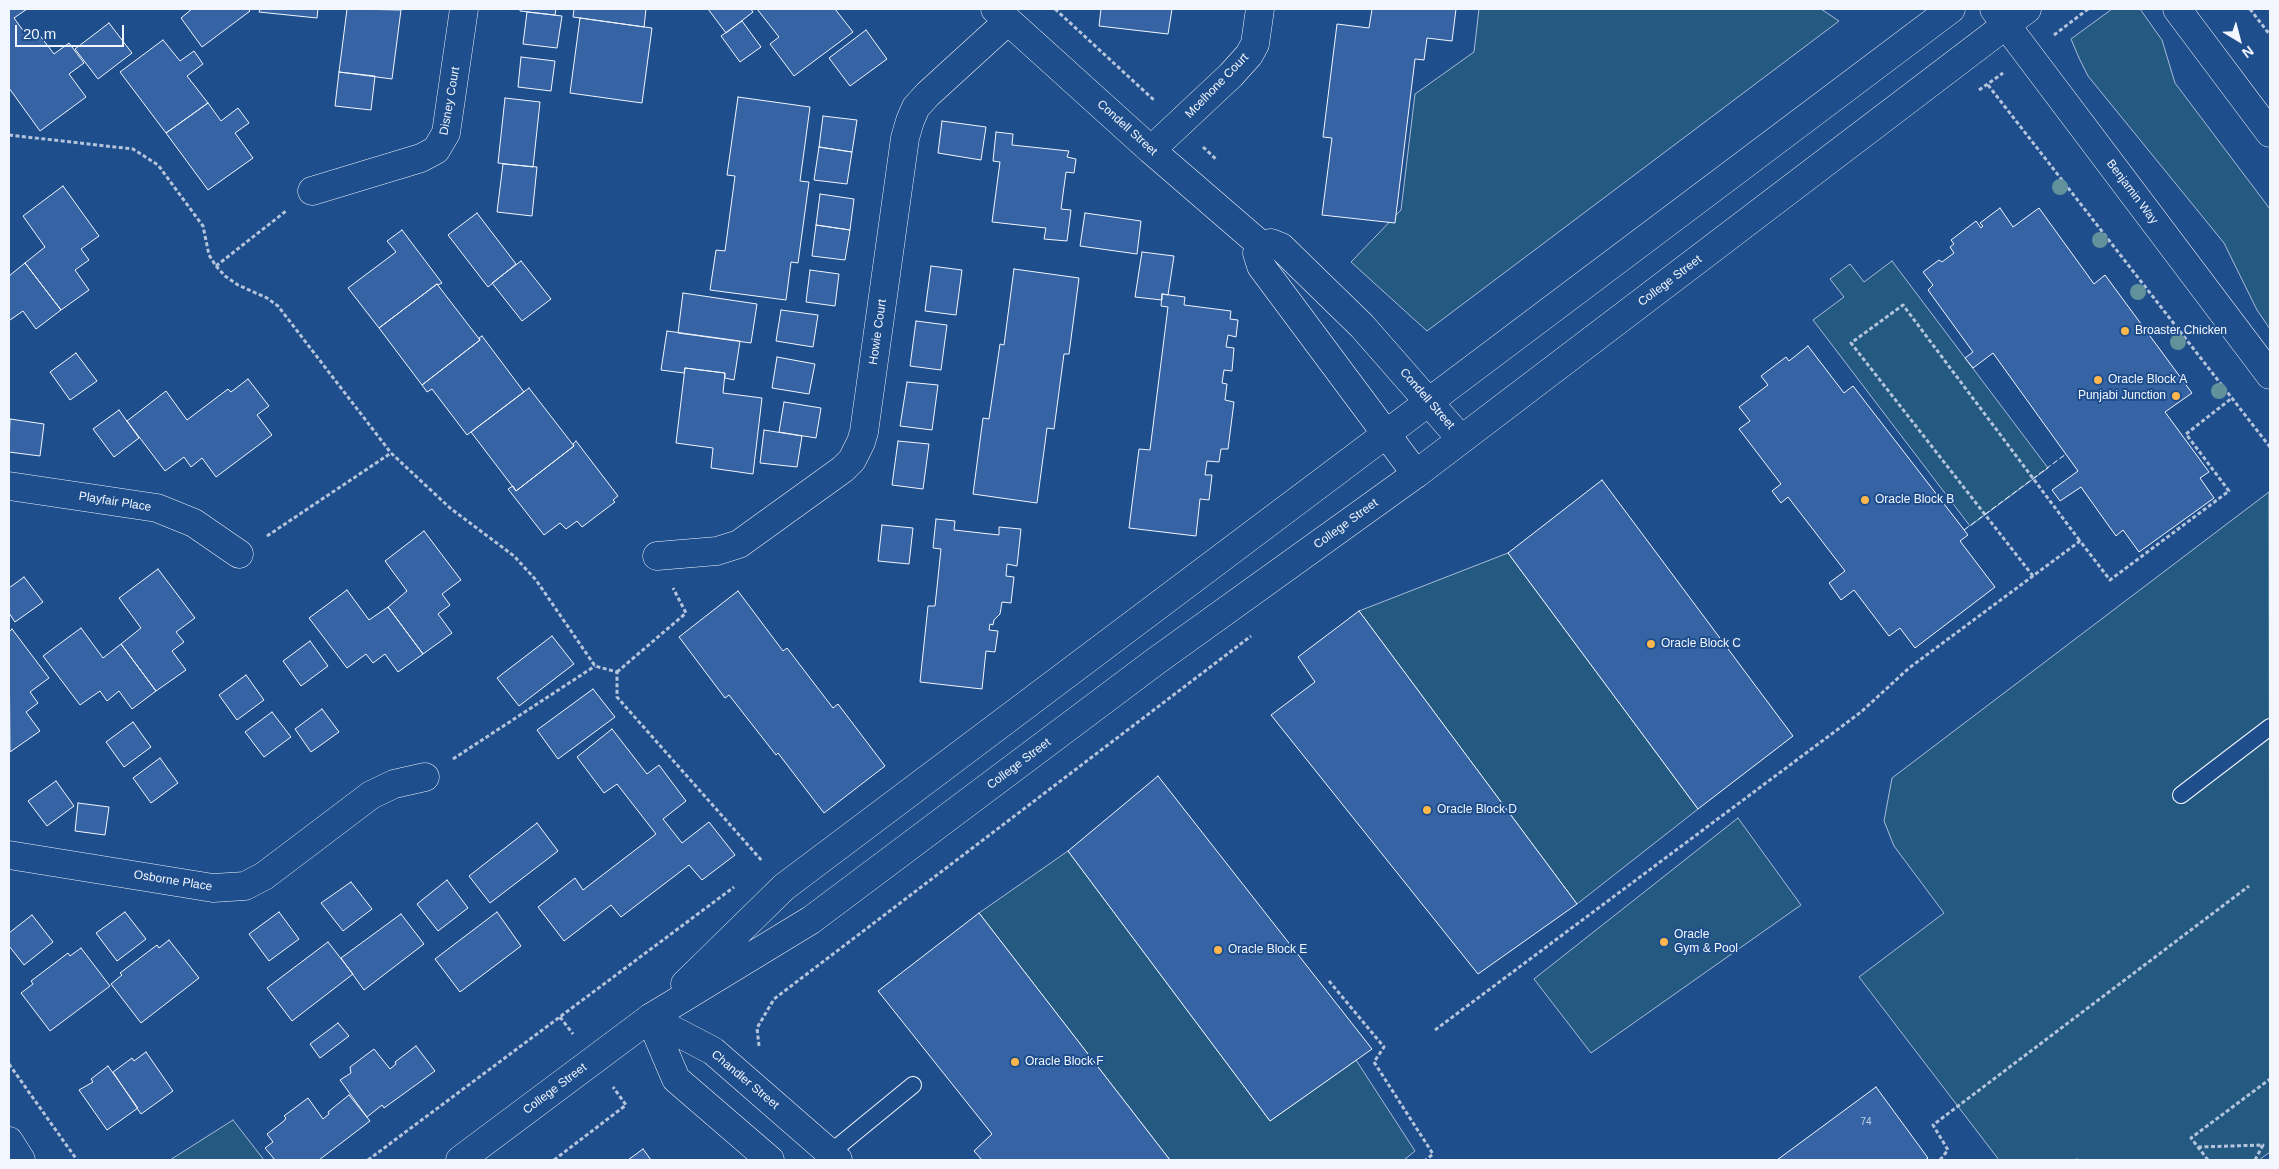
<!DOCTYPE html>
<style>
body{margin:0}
#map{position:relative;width:2279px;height:1169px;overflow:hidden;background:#1f4e8c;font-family:Helvetica,sans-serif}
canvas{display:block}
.frame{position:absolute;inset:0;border:10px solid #f2f6ff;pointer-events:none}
.north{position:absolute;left:2214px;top:15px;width:50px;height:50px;-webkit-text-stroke:4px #1f4e8c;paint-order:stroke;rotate:143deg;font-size:14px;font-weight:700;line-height:20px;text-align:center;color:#f2f6ff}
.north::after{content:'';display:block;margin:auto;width:18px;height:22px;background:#f2f6ff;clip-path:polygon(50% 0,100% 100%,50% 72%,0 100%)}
.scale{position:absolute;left:15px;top:25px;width:109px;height:22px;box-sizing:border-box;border:2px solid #f2f6ff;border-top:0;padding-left:6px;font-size:15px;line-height:18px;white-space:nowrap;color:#f2f6ff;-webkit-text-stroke:4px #1f4e8c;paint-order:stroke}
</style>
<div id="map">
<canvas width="2279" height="1169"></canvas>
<div class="frame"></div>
<div class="north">N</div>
<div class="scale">20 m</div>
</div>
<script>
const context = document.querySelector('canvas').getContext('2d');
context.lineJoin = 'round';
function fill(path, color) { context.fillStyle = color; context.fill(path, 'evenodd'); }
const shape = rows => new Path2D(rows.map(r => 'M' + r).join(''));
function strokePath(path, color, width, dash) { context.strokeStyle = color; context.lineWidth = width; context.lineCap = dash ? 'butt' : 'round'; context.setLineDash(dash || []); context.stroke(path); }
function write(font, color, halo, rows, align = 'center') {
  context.font = font + ' Helvetica,sans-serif'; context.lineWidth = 4; context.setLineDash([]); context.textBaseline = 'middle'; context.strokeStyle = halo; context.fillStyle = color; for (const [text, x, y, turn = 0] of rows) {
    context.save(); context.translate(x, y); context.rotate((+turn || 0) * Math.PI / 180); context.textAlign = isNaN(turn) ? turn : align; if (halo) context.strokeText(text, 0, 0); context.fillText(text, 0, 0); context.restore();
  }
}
const green = shape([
 [1479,9,1821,9,1839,21,1427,331,1351,262,1401,210,1415,94,1474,52,1479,9],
 [2112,9,2140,9,2162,40,2175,83,2270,209,2270,329,2257,310,2224,243,2088,76,2079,58,2071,39,2112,9],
 [1892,261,2048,468,1970,526,1813,320,1844,297,1830,279,1850,264,1864,282,1892,261],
 [2269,492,2270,1152,2259,1160,1999,1160,1859,977,1944,913,1894,846,1884,821,1892,778,2269,492],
 [1508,553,1698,809,1577,904,1359,611,1508,553],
 [1738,818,1801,905,1591,1053,1534,979,1738,818],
 [1068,851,1270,1121,1356,1060,1415,1151,1404,1160,1170,1160,979,913,1068,851],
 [233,1120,264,1160,170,1160,233,1120]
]);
const building = shape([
 [9,9,27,9,14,18,30,40,38,33,54,54,69,43,84,63,69,74,86,97,40,131,9,88,9,9],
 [192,9,248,9,250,11,202,47,181,18,192,9],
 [260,9,318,9,317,18,259,12,260,9],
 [347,9,401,10,392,79,339,72,347,9],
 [520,9,556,9,555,15,520,11,520,9],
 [574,9,646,9,644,27,573,17,574,9],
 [708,9,751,9,753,12,726,33,708,9],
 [757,9,835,9,853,32,794,76,770,44,779,37,757,9],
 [1101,9,1172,9,1168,34,1099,26,1101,9],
 [1372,9,1456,9,1452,41,1427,38,1424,60,1415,59,1395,223,1322,215,1332,138,1323,137,1337,24,1369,28,1372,9],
 [527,12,562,16,557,48,523,44,527,12],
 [580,18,652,28,642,103,570,93,580,18],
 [742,21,761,47,740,62,721,36,742,21],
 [109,23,132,53,98,79,75,49,109,23],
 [866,30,887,59,850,86,829,58,866,30],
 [163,40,180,61,194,51,203,64,187,76,208,103,166,133,120,72,163,40],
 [521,57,555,61,551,91,518,87,521,57],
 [339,72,375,76,371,110,335,106,339,72],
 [738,97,810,107,800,181,809,182,798,263,791,262,786,300,710,290,716,250,725,251,735,176,727,175,738,97],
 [505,98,540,102,533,167,498,163,505,98],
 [208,103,221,121,238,108,249,123,235,133,253,158,208,190,166,133,208,103],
 [823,116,857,120,852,152,819,147,823,116],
 [942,121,986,127,981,160,938,153,942,121],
 [996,132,1013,134,1012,145,1069,151,1067,157,1076,159,1074,173,1066,172,1061,209,1071,210,1067,241,1044,239,1046,228,992,222,1000,162,993,161,996,132],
 [819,147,852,152,847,184,814,180,819,147],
 [503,164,537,167,532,216,497,212,503,164],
 [63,186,99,236,81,249,89,260,75,270,89,290,61,310,25,263,45,247,23,216,63,186],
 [820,194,854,199,850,230,816,225,820,194],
 [2000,208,2013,227,2039,208,2094,284,2105,275,2192,393,2165,412,2209,472,2200,478,2214,498,2139,552,2123,530,2116,536,2081,487,2060,501,2052,490,2078,471,1993,353,1973,368,1965,358,1973,352,1928,290,1933,285,1923,272,1939,260,1942,262,1954,253,1950,247,1954,244,1951,240,1976,221,1981,228,1983,226,1980,223,2000,208],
 [477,213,516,264,488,287,448,235,477,213],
 [1085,213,1141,221,1137,254,1080,246,1085,213],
 [816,225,850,230,845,260,812,256,816,225],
 [402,230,442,283,438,285,437,284,379,328,348,288,396,252,387,241,402,230],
 [1142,252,1174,256,1168,295,1162,294,1162,300,1135,297,1142,252],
 [521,261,551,299,522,321,492,283,521,261],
 [25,263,61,310,36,329,23,311,10,320,9,319,9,276,25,263],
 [931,266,962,270,956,315,925,311,931,266],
 [1014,269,1079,278,1069,354,1064,354,1054,429,1047,428,1037,503,973,494,983,418,989,419,1000,344,1004,345,1014,269],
 [810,270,839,274,835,306,806,302,810,270],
 [437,284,480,340,422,385,379,328,437,284],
 [683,293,757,304,751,343,678,333,683,293],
 [1162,294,1185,297,1184,305,1231,311,1230,319,1238,320,1236,337,1228,335,1226,347,1234,348,1232,371,1224,370,1222,383,1227,384,1225,400,1234,402,1228,449,1221,449,1219,462,1207,461,1205,475,1212,475,1209,500,1200,499,1196,536,1129,528,1139,449,1150,450,1168,307,1161,306,1162,294],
 [781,310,818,315,813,347,776,341,781,310],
 [916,321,947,325,941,370,910,366,916,321],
 [667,331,740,341,734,380,725,378,725,373,685,368,684,373,661,370,667,331],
 [482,336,524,392,467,435,432,389,427,392,422,385,480,340,479,338,482,336],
 [1808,346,1844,393,1853,386,1968,535,1960,541,1995,587,1915,648,1900,628,1889,636,1854,590,1841,600,1829,583,1845,571,1788,497,1781,503,1772,491,1781,484,1739,429,1750,421,1739,407,1768,385,1761,376,1786,357,1789,361,1808,346],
 [76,353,97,381,70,400,50,372,76,353],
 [777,357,815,364,809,394,772,388,777,357],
 [685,368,725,373,723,393,762,398,753,474,711,468,713,448,676,443,685,368],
 [248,379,269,406,257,415,272,435,216,477,202,458,191,467,184,457,165,471,127,421,166,391,187,420,228,389,231,392,248,379],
 [907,382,938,385,932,430,900,426,907,382],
 [529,388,574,446,516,491,471,432,529,388],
 [784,402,821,408,816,438,779,432,784,402],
 [119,410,139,438,114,457,93,429,119,410],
 [10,419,44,424,40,456,9,452,10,419],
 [764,430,802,436,797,467,760,463,764,430],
 [576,441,618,496,613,500,615,502,582,527,577,521,566,529,560,523,544,535,508,489,513,486,516,491,574,446,573,444,576,441],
 [898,441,929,444,923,489,892,485,898,441],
 [1602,480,1793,736,1698,809,1508,553,1602,480],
 [936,519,955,521,954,530,999,535,999,527,1021,529,1017,566,1007,564,1006,576,1014,577,1011,603,1002,602,1000,614,994,620,993,625,990,624,989,630,998,631,995,652,986,651,982,689,920,682,928,606,935,606,941,549,933,548,936,519],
 [882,525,913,528,909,564,878,561,882,525],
 [424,531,461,580,442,594,450,605,438,614,452,633,423,654,388,607,407,591,385,561,424,531],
 [158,569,195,618,176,632,184,642,172,651,186,670,156,691,121,644,141,628,119,598,158,569],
 [24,577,43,602,15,622,9,613,9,588,24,577],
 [347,590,369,620,388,607,423,654,398,672,385,654,373,663,366,654,347,668,309,618,347,590],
 [738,591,783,651,787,648,833,708,838,704,885,766,824,813,778,753,776,755,729,695,725,698,679,637,738,591],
 [1359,611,1577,904,1478,974,1271,715,1315,682,1298,657,1359,611],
 [81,628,103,658,121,644,156,691,132,709,119,691,107,701,100,691,80,705,43,656,81,628],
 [12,629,49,678,30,692,38,703,26,712,40,731,10,752,9,632,12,629],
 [552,636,574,664,519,706,497,678,552,636],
 [310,641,328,666,301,686,283,661,310,641],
 [246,675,264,700,237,720,219,695,246,675],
 [593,689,615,717,558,759,537,730,593,689],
 [322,709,339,732,311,752,295,729,322,709],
 [272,712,291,737,264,757,245,732,272,712],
 [133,722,151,747,124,767,106,742,133,722],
 [612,729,647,774,659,765,686,801,663,819,682,843,709,822,735,855,702,880,689,865,621,917,611,905,564,941,538,907,575,878,583,890,656,834,617,784,604,793,577,757,612,729],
 [160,758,178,783,151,803,133,778,160,758],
 [1158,776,1372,1049,1270,1121,1068,851,1158,776],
 [56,781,74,806,47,826,28,801,56,781],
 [78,803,109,807,105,835,75,831,78,803],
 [537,823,558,851,490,903,469,876,537,823],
 [447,880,468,908,438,931,417,904,447,880],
 [351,882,372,909,343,931,321,903,351,882],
 [125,912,146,939,117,961,96,933,125,912],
 [279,912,299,939,269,961,249,934,279,912],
 [497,912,521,946,460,992,435,959,497,912],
 [979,913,1170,1160,982,1160,974,1151,992,1134,878,991,979,913],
 [401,914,424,944,364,990,341,958,401,914],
 [32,915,53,942,24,965,9,946,9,933,32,915],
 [169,940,199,978,141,1023,111,984,122,975,120,973,157,945,159,948,169,940],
 [328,942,353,974,292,1021,267,988,328,942],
 [81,948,110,986,50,1031,21,993,33,984,31,981,68,953,70,956,81,948],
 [338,1023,349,1036,320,1058,310,1044,338,1023],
 [416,1046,435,1071,384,1108,382,1105,367,1117,340,1080,351,1073,350,1067,374,1049,390,1069,396,1064,395,1062,416,1046],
 [146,1052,173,1091,141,1114,113,1072,132,1058,134,1061,146,1052],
 [108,1066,138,1108,107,1130,79,1090,93,1082,91,1079,108,1066],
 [1876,1087,1928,1158,1925,1160,1777,1160,1876,1087],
 [349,1095,370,1121,319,1160,275,1160,265,1148,273,1142,267,1134,284,1121,286,1118,284,1116,308,1098,323,1119,329,1114,328,1112,349,1095],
 [643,1149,651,1160,628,1160,643,1149]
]);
const path = shape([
 [1055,9,1155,101],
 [2250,9,2270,35],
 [2054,35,2088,9],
 [1988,85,2270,447],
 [1979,90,2003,73],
 [9,135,133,149,158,165,203,226,209,255,216,266,225,276,238,285,267,298,278,306,391,453,450,508,514,556,536,580,595,666,617,672,617,697,763,862],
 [1203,147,1217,160],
 [216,266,286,211],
 [267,536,391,453],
 [2033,576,1851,343,1903,305,2080,541],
 [617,672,686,613,673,588],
 [453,759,595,666],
 [1329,981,1384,1047,1374,1062,1433,1154,1426,1160],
 [560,1017,573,1034],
 [1435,1030,1861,712,1909,668,2080,541,2110,580,2229,491,2186,434,2232,398],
 [759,1046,757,1028,774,999,1251,636],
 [9,1064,77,1160],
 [2198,1147,2263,1145,2255,1160],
 [2076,1159,2077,1160],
 [368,1160,734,887],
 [554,1160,626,1105,613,1087],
 [1940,1160,1948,1150,1933,1125,2249,886],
 [2208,1160,2191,1138,2270,1079]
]);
const lane = shape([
 [2181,795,2270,727],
 [830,1153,913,1085]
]);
const street = shape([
 [995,9,1151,150,1261,245],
 [1151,150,1231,75,1249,55,1255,44,1260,9],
 [312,191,421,158,436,150,446,133,464,9],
 [1416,474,1261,266,1257,253,1261,245,1271,243,1281,247,1362,326,1461,439],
 [9,486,157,508,194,523,239,554],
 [657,556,717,551,739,544,843,469,852,460,861,442,864,432,905,138,910,121,916,107,928,94,1008,21],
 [9,855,213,888,245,886,264,876,371,795,394,784,425,777],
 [650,1018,713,1051,838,1160],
 [650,1018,676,1079,770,1160]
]);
const secondary = shape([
 [1994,9,2270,375],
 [2177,9,2270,133],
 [685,984,784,887,1951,9],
 [9,1141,21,1160],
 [460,1160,650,1018,811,920,1156,661,1416,474,2027,9]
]);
const fence = shape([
 [1964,530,2066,454]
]);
const trees = [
 [2060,187],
 [2100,240],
 [2138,292],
 [2178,342],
 [2219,391]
];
const markers = [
 [2125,331,5,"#ffb74d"],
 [2098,380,5,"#ffb74d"],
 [2176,396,5,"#ffb74d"],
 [1865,500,5,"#ffb74d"],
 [1651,644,5,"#ffb74d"],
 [1427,810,5,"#ffb74d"],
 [1664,942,5,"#ffb74d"],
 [1218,950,5,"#ffb74d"],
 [1015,1062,5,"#ffb74d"]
];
const numberNames = [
 ["74",1866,1122]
];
const streetNames = [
 ["Mcelhone Court",1217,86,-46],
 ["Disney Court",450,101,-80],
 ["Condell Street",1127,128,42],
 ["Benjamin Way",2132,192,53],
 ["College Street",1670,281,-37],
 ["Howie Court",878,332,-82],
 ["Condell Street",1427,399,49],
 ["Playfair Place",115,502,9],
 ["College Street",1346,524,-36],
 ["College Street",1019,764,-37],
 ["Osborne Place",173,881,9],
 ["Chandler Street",745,1080,40],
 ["College Street",555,1089,-37]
];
const poiNames = [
 ["Broaster Chicken",2135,331],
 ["Oracle Block A",2108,380],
 ["Punjabi Junction",2166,396,"right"],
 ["Oracle Block B",1875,500],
 ["Oracle Block C",1661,644],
 ["Oracle Block D",1437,810],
 ["Oracle",1674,935],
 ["Gym & Pool",1674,949],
 ["Oracle Block E",1228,950],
 ["Oracle Block F",1025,1062]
];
fill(green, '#245a82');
strokePath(green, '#a8bbd7', 1);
fill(building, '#3563a3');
strokePath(building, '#f2f6ff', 1);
strokePath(lane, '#f2f6ff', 18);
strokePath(street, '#f2f6ff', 29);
strokePath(secondary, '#f2f6ff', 29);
strokePath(path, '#b3c4dc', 3, [4, 2.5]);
strokePath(lane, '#1f4e8c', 16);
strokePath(street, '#1f4e8c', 28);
strokePath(secondary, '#1f4e8c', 28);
strokePath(fence, '#f2f6ff', 1, [6, 2.5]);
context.fillStyle = '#61919a';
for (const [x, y] of trees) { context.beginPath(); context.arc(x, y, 8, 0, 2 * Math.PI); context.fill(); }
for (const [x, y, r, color] of markers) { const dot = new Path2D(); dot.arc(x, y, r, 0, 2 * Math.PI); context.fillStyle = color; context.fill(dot); strokePath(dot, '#1f4e8c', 2); }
write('10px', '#c3d1e8', null, numberNames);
write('12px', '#f2f6ff', '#1f4e8c', streetNames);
write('12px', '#f2f6ff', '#1f4e8c', poiNames, 'left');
</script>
